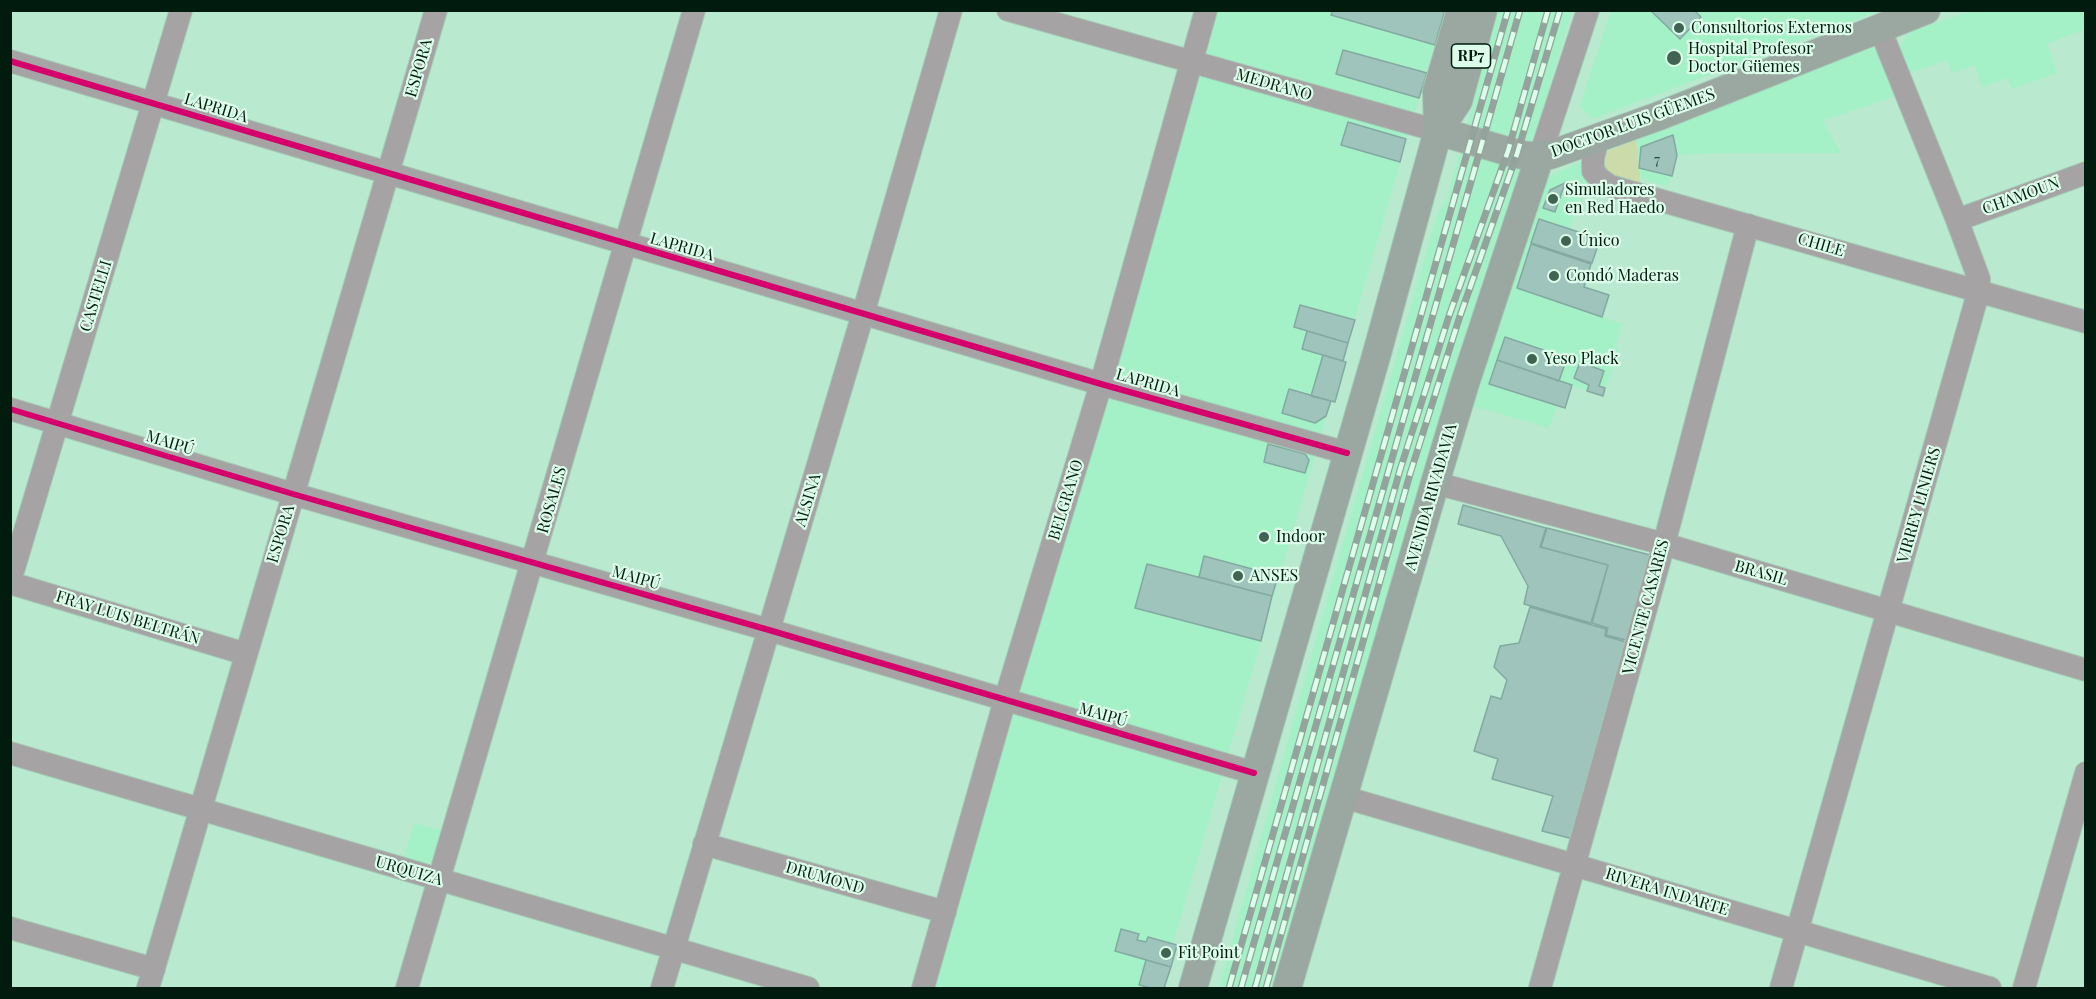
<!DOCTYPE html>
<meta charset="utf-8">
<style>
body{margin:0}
#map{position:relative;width:2096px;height:999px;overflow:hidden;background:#b9e9ce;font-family:"Playfair Display",serif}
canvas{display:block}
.frame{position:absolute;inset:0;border:12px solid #011b0e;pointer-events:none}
</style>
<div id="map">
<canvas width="2096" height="999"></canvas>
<div class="frame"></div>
</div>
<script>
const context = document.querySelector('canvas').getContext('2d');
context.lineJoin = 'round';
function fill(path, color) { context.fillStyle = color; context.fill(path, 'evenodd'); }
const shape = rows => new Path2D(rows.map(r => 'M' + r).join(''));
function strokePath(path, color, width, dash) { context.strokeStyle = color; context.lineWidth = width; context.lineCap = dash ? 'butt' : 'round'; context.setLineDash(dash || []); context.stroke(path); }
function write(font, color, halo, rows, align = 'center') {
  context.font = font + ' "Playfair Display",serif'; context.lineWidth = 4.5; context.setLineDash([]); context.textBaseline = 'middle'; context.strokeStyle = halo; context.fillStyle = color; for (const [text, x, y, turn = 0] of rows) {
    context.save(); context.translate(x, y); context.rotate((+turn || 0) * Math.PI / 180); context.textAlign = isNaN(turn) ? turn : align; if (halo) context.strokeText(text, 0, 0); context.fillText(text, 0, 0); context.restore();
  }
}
const built = shape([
 [1212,11,1444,11,1160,988,930,988],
 [1498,11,1572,11,1550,84,1550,94,1516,188,1419,484,1274,988,1219,988,1341,550,1437,215,1447,198],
 [1611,11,1879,11,1592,119,1580,106],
 [1972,11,2085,11,2085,29,2047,44,2057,73,2012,89,2007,78,1982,87,1975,65,1952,73,1947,60,1906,74,1899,48,1906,36,1912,31],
 [1867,47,1879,50,1897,96,1822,121,1842,153,1726,153,1677,155,1672,176,1666,186,1640,178,1636,140],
 [1588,159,1590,162,1583,189,1570,228,1600,239,1584,287,1609,295,1603,317,1622,324,1615,347,1619,349,1603,396,1572,386,1565,408,1557,406,1549,428,1466,404,1542,182,1553,174],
 [414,823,443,831,435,858,427,864,403,861]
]);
const green = shape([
 [1636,140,1641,184,1609,176,1602,166,1605,152]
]);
const building = shape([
 [1333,10,1445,10,1435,45,1331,15,1333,10],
 [1650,10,1694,10,1701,17,1680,39,1650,10],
 [1343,50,1427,73,1419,98,1336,74,1343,50],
 [1348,122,1406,139,1400,162,1341,145,1348,122],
 [1673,135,1677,155,1672,176,1639,168,1641,147,1673,135],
 [1565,183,1555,212,1543,208,1550,190,1565,183],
 [1539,219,1600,239,1592,263,1531,243,1539,219],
 [1531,244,1591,264,1584,287,1609,295,1602,317,1517,288,1531,244],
 [1300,305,1355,320,1348,343,1294,327,1300,305],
 [1307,331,1348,343,1343,361,1302,349,1307,331],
 [1505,337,1567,358,1559,381,1497,360,1505,337],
 [1323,355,1346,362,1335,402,1311,396,1323,355],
 [1497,360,1572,385,1565,408,1489,384,1497,360],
 [1580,362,1604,371,1599,386,1605,388,1603,396,1587,391,1589,385,1574,378,1580,362],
 [1289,389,1331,401,1326,416,1315,423,1282,413,1289,389],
 [1268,444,1305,454,1309,460,1305,473,1264,462,1268,444],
 [1463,505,1546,528,1540,547,1608,565,1591,623,1524,604,1528,586,1501,536,1458,524,1463,505],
 [1547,528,1650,555,1626,640,1606,635,1608,628,1592,623,1608,565,1541,547,1547,528],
 [1204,556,1278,576,1272,596,1199,577,1204,556],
 [1147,564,1272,596,1261,641,1135,608,1147,564],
 [1530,607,1606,629,1605,636,1626,642,1573,839,1542,831,1553,796,1492,779,1498,759,1474,751,1491,696,1501,699,1507,680,1494,667,1500,646,1519,643,1530,607],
 [1121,929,1139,934,1137,940,1146,942,1148,937,1177,945,1171,967,1115,951,1121,929],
 [1146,960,1171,967,1164,988,1151,988,1139,985,1146,960]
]);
const minor = shape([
 [1008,10,1438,131],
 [10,61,1101,384,1347,453],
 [1598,138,1593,158,1593,171,1600,179,1610,186,2086,322],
 [1540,156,1588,10],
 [1957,220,2086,173],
 [10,409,293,494,769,630,1254,773],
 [1435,483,1664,544,2086,670],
 [10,581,181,10],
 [10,583,246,654],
 [10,753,808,988],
 [1344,797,1990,988],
 [704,844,945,912],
 [10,928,154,969],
 [148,988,436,10],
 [407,988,694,10],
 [662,988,863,314,951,10],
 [923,988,1005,700,1101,384,1206,10],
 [1540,988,1664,544,1748,225],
 [1781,988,1979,290,1979,279,1957,220,1880,29],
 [2024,988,2086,773]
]);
const major = shape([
 [1438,131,1517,154,1529,156,1550,155,1659,116,1926,10],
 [1438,131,1437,91,1461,10],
 [1193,988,1377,353,1438,131,1458,101,1483,10],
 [1287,988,1435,483,1465,383,1540,156]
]);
const rail = shape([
 [1229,988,1508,10],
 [1241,988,1520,10],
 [1255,988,1400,470,1449,316,1508,151,1548,10],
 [1266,988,1410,474,1459,319,1517,154,1560,10]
]);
const cycleway = shape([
 [10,61,1101,384,1347,453],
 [10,409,293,494,769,630,1254,773]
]);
const markers = [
 [1679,28,6,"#416351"],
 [1674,58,8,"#416351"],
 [1553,199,6,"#416351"],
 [1566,241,6,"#416351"],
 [1554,276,6,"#416351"],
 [1532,359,6,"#416351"],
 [1264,537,6,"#416351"],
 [1238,576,6,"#416351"],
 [1166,953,6,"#416351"]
];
const numberNames = [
 ["7",1657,161]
];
const shields = [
 [1471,56,39]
];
const shieldNames = [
 ["RP7",1471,56]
];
const poiNames = [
 ["Consultorios Externos",1691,28],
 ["Hospital Profesor",1688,49],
 ["Doctor Güemes",1688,67],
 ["Simuladores",1565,190],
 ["en Red Haedo",1565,208],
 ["Único",1578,241],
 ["Condó Maderas",1566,276],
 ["Yeso Plack",1544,359],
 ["Indoor",1276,537],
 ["ANSES",1250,576],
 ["Fit Point",1178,953]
];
const streetNames = [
 ["ESPORA",419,68,-74],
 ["MEDRANO",1274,85,16],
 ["LAPRIDA",216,108,17],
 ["DOCTOR LUIS GÜEMES",1633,123,-20],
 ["CHAMOUN",2021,196,-20],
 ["CHILE",1821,245,16],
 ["LAPRIDA",682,247,16],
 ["CASTELLI",96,296,-73],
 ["LAPRIDA",1148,383,16],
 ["MAIPÚ",170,443,17],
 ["AVENIDA RIVADAVIA",1431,497,-74],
 ["ROSALES",552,500,-74],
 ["ALSINA",808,500,-73],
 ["BELGRANO",1066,500,-73],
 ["VIRREY LINIERS",1919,505,-74],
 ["ESPORA",281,534,-73],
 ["BRASIL",1761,573,16],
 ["MAIPÚ",636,578,16],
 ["VICENTE CASARES",1646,607,-75],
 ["FRAY LUIS BELTRÁN",128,618,17],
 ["MAIPÚ",1103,715,16],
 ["URQUIZA",409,871,16],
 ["DRUMOND",825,878,16],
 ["RIVERA INDARTE",1667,892,17]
];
fill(built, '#a5f1c7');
fill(green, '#ccdbaa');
fill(building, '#9ec4bc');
strokePath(building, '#83a9a1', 1.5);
strokePath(minor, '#a4c8b4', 24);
strokePath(major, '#a4c8b4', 30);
strokePath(minor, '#a5a3a4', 22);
strokePath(major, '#9ba7a1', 28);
strokePath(rail, '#94a49c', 7);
strokePath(rail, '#dcfde9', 4.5, [14]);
strokePath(cycleway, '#d6006c', 6);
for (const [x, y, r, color] of markers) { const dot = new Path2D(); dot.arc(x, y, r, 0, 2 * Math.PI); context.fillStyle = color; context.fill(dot); strokePath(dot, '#dcfde9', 2); }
write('14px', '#28453a', null, numberNames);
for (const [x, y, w] of shields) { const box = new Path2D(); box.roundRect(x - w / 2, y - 12, w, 24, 4.5); context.fillStyle = '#dcfde9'; context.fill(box); strokePath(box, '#011b0e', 1.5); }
write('bold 15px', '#011b0e', null, shieldNames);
write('16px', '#011b0e', '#dcfde9', poiNames, 'left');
write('16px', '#011b0e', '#dcfde9', streetNames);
</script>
